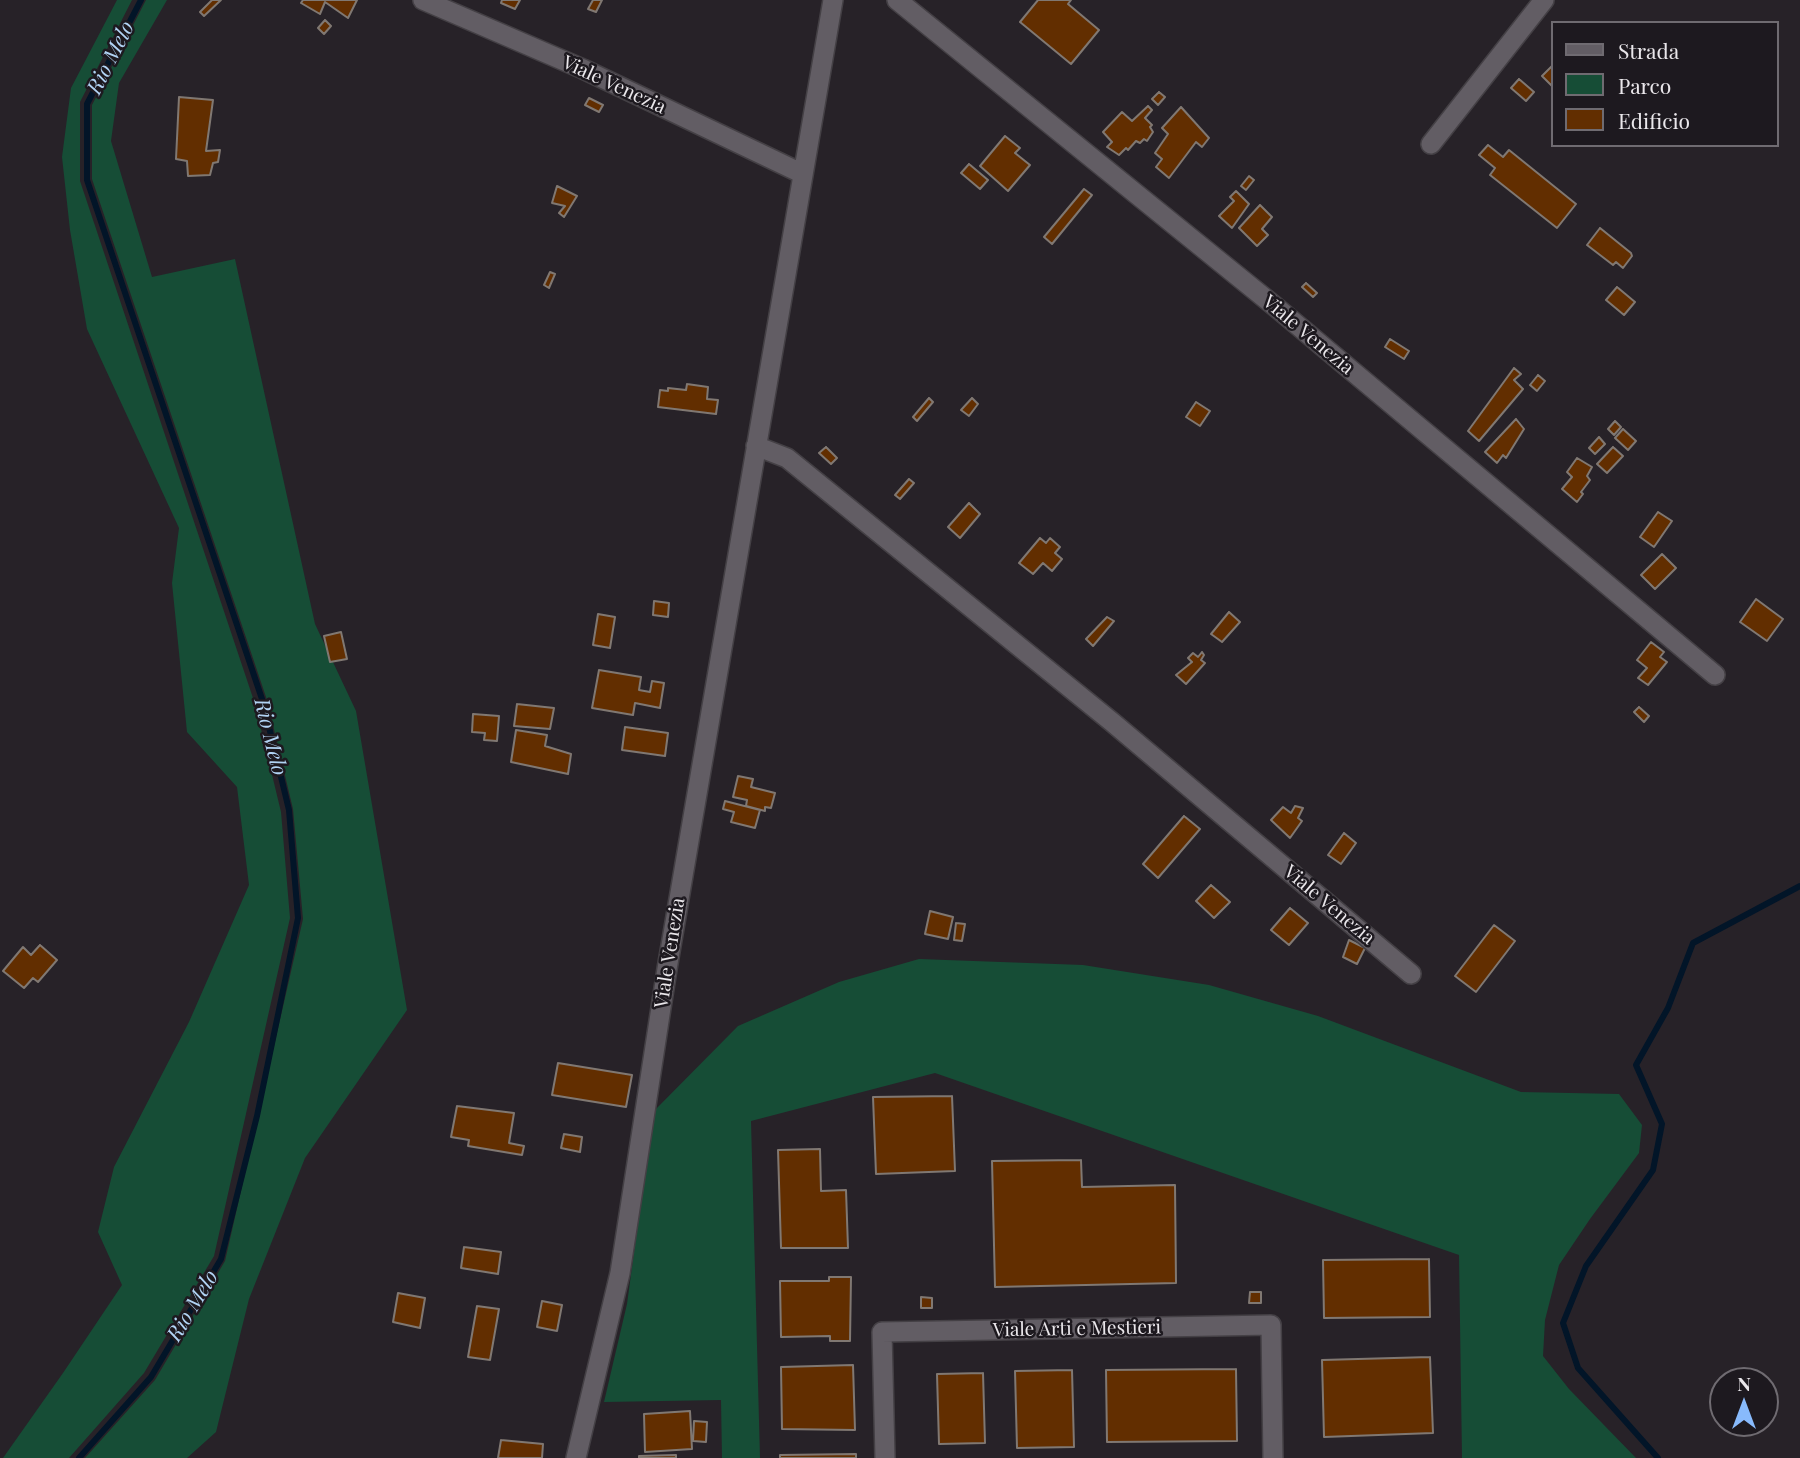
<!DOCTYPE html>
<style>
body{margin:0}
#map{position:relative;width:1800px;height:1458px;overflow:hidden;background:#272228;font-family:"Playfair Display",serif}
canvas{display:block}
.legend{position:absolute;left:1551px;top:21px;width:228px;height:126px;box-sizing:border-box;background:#1d191f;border:2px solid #6f6b71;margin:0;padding:9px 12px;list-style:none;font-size:21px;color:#eae7eb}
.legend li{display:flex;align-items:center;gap:14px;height:35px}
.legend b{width:35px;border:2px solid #6f6b71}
.north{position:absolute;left:1709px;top:1367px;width:70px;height:70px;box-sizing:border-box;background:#1d191f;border:2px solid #6f6b71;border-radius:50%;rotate:0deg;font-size:19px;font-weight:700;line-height:28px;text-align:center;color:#eae7eb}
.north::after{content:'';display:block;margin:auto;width:24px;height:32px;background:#88bafc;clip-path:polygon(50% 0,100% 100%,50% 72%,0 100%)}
</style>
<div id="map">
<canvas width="1800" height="1458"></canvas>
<ul class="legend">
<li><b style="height:9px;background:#625d64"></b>Strada</li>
<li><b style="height:19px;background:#164d36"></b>Parco</li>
<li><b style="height:19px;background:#622e00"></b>Edificio</li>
</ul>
<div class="north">N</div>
</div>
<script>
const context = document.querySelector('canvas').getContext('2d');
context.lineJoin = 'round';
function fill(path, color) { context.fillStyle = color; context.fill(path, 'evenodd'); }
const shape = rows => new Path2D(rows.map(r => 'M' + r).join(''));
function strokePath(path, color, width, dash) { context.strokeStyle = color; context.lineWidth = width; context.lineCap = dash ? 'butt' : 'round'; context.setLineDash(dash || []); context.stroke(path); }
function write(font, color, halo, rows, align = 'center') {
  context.font = font + ' "Playfair Display",serif'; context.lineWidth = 5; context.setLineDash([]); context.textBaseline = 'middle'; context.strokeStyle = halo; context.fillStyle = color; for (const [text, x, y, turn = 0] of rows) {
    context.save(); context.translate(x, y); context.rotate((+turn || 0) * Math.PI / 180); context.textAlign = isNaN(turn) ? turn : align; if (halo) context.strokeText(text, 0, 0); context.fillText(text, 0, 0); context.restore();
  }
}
const green = shape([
 [117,0,132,0,80,102,80,181,255,704,281,812,290,918,214,1256,144,1373,69,1458,3,1458,63,1373,122,1285,98,1232,114,1167,189,1022,249,885,237,787,187,732,172,583,179,528,87,329,70,230,62,157,71,88],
 [146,0,167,0,119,83,111,141,152,277,235,259,315,624,356,711,407,1010,305,1158,249,1299,216,1432,187,1458,85,1458,155,1380,225,1261,303,919,293,809,267,700,92,179,92,105],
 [919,959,1083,965,1209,985,1318,1016,1521,1092,1619,1094,1642,1125,1639,1153,1590,1219,1559,1265,1545,1320,1543,1356,1569,1389,1636,1458,1462,1458,1459,1255,935,1073,751,1121,760,1458,722,1458,721,1400,604,1402,627,1304,653,1112,738,1026,839,982]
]);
const stream = shape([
 [79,1458,151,1377,221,1259,257,1116,298,918,289,810,263,702,87,180,87,104,141,0],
 [1658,1458,1578,1368,1563,1323,1586,1266,1653,1170,1662,1124,1636,1065,1668,1008,1693,943,1800,886]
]);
const building = shape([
 [221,0,204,16,200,12,212,0,221,0],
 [303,0,357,0,348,18,325,2,320,14,301,3,303,0],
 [502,0,520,0,515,9,501,3,502,0],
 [593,0,602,0,596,12,588,9,593,0],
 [1038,0,1071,0,1068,4,1099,30,1071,64,1020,22,1038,0],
 [325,20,331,26,324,34,318,28,325,20],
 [1553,65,1553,87,1542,76,1553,65],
 [1519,79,1534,92,1526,101,1511,88,1519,79],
 [1159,92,1165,97,1158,105,1152,99,1159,92],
 [179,97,213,100,206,151,220,150,218,162,213,163,210,175,188,176,187,161,176,159,179,97],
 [589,98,603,105,599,112,585,105,589,98],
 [1148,106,1152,110,1145,118,1152,125,1150,127,1153,132,1147,141,1144,139,1140,143,1136,141,1128,150,1126,148,1119,155,1107,147,1112,142,1103,132,1122,112,1132,121,1148,106],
 [1181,107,1209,138,1202,147,1196,142,1169,178,1156,167,1162,159,1155,153,1168,134,1162,128,1181,107],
 [1005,136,1020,148,1015,153,1030,165,1008,191,980,166,1005,136],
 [1488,145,1503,157,1509,150,1576,204,1557,228,1490,175,1495,168,1479,155,1488,145],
 [969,164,988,180,980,189,961,173,969,164],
 [1249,176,1254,180,1246,190,1241,186,1249,176],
 [557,186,577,196,564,217,559,213,565,206,552,203,557,186],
 [1084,189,1092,195,1052,244,1044,237,1084,189],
 [1236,191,1249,204,1232,228,1219,216,1234,201,1230,197,1236,191],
 [1260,205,1272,217,1262,229,1268,235,1257,246,1239,228,1260,205],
 [1600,228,1631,253,1632,256,1623,268,1616,262,1613,265,1587,245,1600,228],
 [550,272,555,274,549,288,544,285,550,272],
 [1306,283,1317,293,1313,297,1302,287,1306,283],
 [1617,287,1635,302,1624,315,1606,300,1617,287],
 [1390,339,1409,351,1404,359,1385,347,1390,339],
 [1514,368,1521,374,1514,380,1523,389,1479,441,1468,431,1514,368],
 [1538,375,1545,381,1537,391,1530,385,1538,375],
 [687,384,708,387,707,399,718,400,716,414,658,407,660,390,668,391,668,388,686,390,687,384],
 [929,398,933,402,917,421,913,417,929,398],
 [972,398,978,404,969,416,961,410,972,398],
 [1196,402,1210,411,1200,426,1186,417,1196,402],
 [1516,419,1524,429,1506,458,1503,455,1497,463,1485,452,1516,419],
 [1615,421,1621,427,1614,435,1608,429,1615,421],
 [1623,429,1636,441,1628,450,1615,438,1623,429],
 [1599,437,1605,444,1595,454,1589,448,1599,437],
 [826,447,837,458,831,464,819,453,826,447],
 [1613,447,1623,456,1607,473,1597,464,1613,447],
 [1577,458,1592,467,1587,476,1590,480,1581,492,1583,494,1577,502,1562,489,1572,477,1567,472,1577,458],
 [909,479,914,483,900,499,895,495,909,479],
 [969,503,980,514,960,538,948,527,969,503],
 [1658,512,1672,521,1654,547,1640,537,1658,512],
 [1040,538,1046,543,1050,538,1060,547,1055,553,1062,559,1052,571,1043,563,1033,574,1019,563,1040,538],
 [1662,554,1676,568,1655,589,1641,575,1662,554],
 [1756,599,1783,619,1767,641,1740,622,1756,599],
 [654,601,669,603,668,617,653,615,654,601],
 [1229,612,1240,622,1222,642,1211,634,1229,612],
 [598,614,615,617,610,648,593,645,598,614],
 [1107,617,1114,621,1093,646,1086,639,1107,617],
 [341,632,347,659,330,662,324,636,341,632],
 [1651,642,1664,652,1660,657,1667,662,1648,685,1638,678,1647,668,1637,660,1651,642],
 [1202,652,1204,655,1201,660,1205,663,1186,684,1176,675,1192,662,1188,658,1193,653,1198,657,1202,652],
 [599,670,641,677,639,690,650,692,652,681,664,683,660,708,635,703,633,715,592,708,599,670],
 [517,704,554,708,550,729,514,726,517,704],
 [1639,707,1649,716,1644,722,1634,712,1639,707],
 [473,714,499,716,497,741,484,740,485,733,472,732,473,714],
 [625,727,668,733,665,756,622,750,625,727],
 [516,730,547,735,545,746,571,754,568,774,511,762,516,730],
 [738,776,753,779,751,787,775,793,771,808,765,807,765,811,746,806,747,800,733,797,738,776],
 [725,801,760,810,755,828,731,822,734,812,723,809,725,801],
 [1295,806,1303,808,1298,818,1302,821,1290,838,1271,820,1283,807,1291,813,1295,806],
 [1184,816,1200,829,1158,878,1143,864,1184,816],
 [1344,833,1356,843,1341,864,1328,855,1344,833],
 [1211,885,1230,902,1214,918,1196,901,1211,885],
 [1290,908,1308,923,1289,945,1271,930,1290,908],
 [930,911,953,917,948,939,925,934,930,911],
 [956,923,965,924,962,941,954,940,956,923],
 [1494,925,1515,941,1476,992,1455,976,1494,925],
 [1349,940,1365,948,1357,964,1343,957,1349,940],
 [40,945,57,960,38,982,33,978,24,988,3,971,23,947,31,955,40,945],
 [558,1063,632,1075,626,1107,552,1095,558,1063],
 [952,1096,955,1171,876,1174,873,1097,952,1096],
 [457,1106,514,1113,509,1143,524,1146,522,1155,468,1146,469,1140,451,1137,457,1106],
 [564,1134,582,1137,580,1152,561,1148,564,1134],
 [820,1149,821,1191,846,1190,848,1248,781,1248,778,1150,820,1149],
 [1081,1160,1082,1187,1175,1185,1176,1283,995,1287,992,1161,1081,1160],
 [464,1247,501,1252,498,1274,461,1268,464,1247],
 [1429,1259,1430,1317,1324,1318,1323,1260,1429,1259],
 [829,1277,851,1277,850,1341,830,1341,830,1336,781,1337,780,1281,829,1281,829,1277],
 [1250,1292,1261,1292,1261,1303,1249,1303,1250,1292],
 [398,1293,425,1298,420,1328,393,1322,398,1293],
 [921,1297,932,1298,932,1308,921,1308,921,1297],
 [542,1301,562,1305,557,1331,537,1327,542,1301],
 [477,1306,499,1309,490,1360,468,1357,477,1306],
 [1430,1357,1433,1433,1324,1437,1322,1360,1430,1357],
 [853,1365,855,1430,782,1429,781,1367,853,1365],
 [1236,1369,1237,1441,1107,1442,1106,1370,1236,1369],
 [1072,1370,1074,1447,1017,1448,1015,1371,1072,1370],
 [983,1373,985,1443,939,1444,937,1374,983,1373],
 [690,1411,692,1449,645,1452,644,1414,690,1411],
 [694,1421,707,1422,706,1442,693,1441,694,1421],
 [501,1440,543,1444,542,1458,498,1458,501,1440],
 [856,1454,856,1458,780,1458,780,1455,856,1454],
 [676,1455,676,1458,639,1458,639,1456,676,1455]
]);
const minor = shape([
 [423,0,583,69,803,174],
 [897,0,1277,308,1715,675],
 [1431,144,1544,0],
 [756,446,787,458,1112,722,1411,974],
 [576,1458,620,1273,667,969,833,0],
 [885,1458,882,1332,1271,1325,1273,1458]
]);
const streetNames = [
 ["Viale Venezia",614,85,25],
 ["Viale Venezia",1308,335,40],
 ["Viale Venezia",1329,905,40],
 ["Viale Venezia",670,953,-81],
 ["Viale Arti e Mestieri",1077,1329,-1]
];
const waterNames = [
 ["Rio Melo",111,58,-63],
 ["Rio Melo",270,737,76],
 ["Rio Melo",193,1306,-59]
];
fill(green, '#164d36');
strokePath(stream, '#021528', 6);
fill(building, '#622e00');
strokePath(building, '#807872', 2);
strokePath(minor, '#444045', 22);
strokePath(minor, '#625d64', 19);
write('19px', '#eae7eb', '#1d191f', streetNames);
write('italic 21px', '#b1d3f4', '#1d191f', waterNames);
</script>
